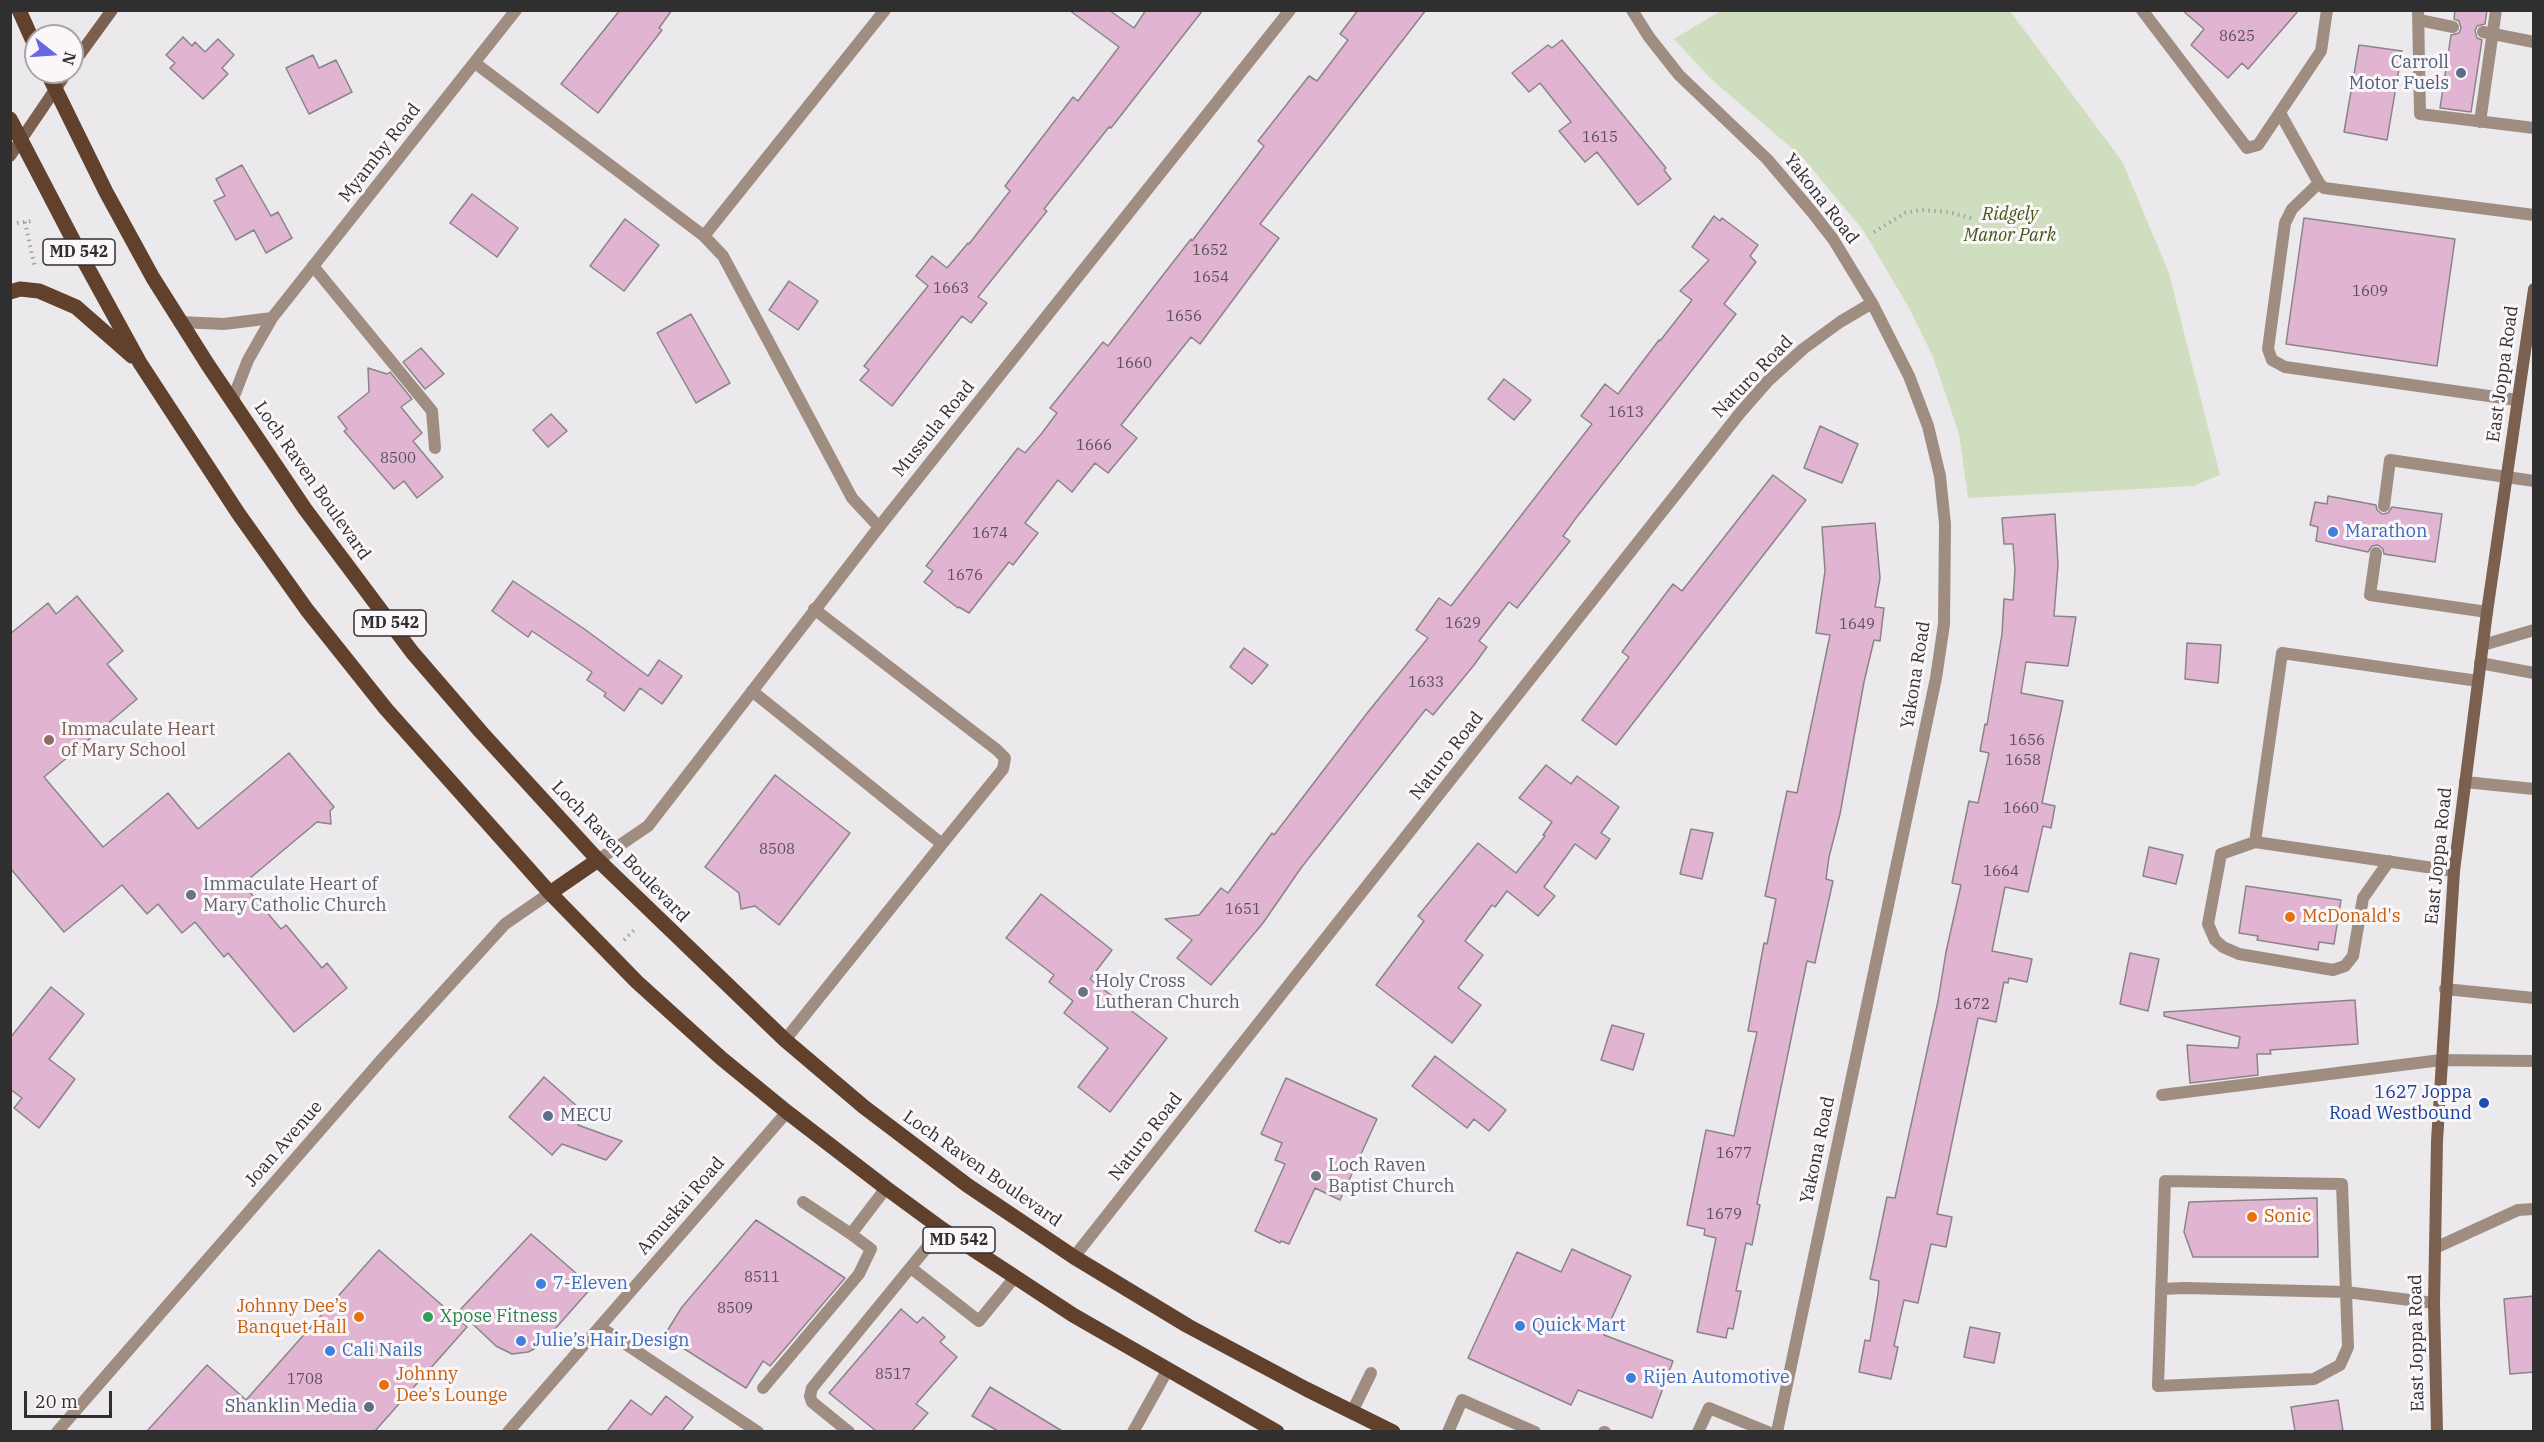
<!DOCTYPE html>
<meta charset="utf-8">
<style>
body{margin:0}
#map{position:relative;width:2544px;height:1442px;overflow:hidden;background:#ece9ec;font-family:"IBM Plex Serif",serif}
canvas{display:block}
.frame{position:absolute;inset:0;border:12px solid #302f30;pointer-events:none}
.north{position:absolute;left:24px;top:24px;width:60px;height:60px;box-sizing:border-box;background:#faf6f9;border:2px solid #a9a6a9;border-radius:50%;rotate:107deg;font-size:16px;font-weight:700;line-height:24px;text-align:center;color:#302f30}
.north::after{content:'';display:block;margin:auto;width:21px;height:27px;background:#6768e1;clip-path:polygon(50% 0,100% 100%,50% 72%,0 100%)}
.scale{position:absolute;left:24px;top:1391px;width:88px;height:27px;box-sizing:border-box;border:3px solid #302f30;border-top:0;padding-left:8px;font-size:18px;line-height:21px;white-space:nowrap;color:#302f30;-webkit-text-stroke:4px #faf6f9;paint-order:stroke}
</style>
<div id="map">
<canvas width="2544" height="1442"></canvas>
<div class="frame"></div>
<div class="north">N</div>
<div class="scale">20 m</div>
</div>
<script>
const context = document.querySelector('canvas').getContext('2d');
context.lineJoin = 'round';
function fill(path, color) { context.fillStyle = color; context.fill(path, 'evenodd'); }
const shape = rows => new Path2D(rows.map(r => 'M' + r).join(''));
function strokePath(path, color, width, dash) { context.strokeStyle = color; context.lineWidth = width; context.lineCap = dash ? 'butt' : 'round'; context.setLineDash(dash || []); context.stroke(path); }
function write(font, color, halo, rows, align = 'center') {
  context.font = font + ' "IBM Plex Serif",serif'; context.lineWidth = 6; context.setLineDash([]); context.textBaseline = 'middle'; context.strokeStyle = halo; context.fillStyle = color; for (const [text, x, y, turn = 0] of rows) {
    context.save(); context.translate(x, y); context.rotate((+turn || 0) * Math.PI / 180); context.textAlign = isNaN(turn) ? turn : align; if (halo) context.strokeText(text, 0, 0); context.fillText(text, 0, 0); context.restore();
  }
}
const green = shape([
 [1722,10,2010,11,2122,161,2169,273,2220,475,2193,486,1968,498,1959,434,1933,357,1909,308,1863,230,1802,157,1711,79,1674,39]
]);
const building = shape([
 [620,10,672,10,659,28,662,30,598,113,561,84,620,10],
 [1069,10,1109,10,1134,28,1146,10,1203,10,1111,128,1109,127,1044,209,1047,211,978,297,987,303,971,323,962,316,892,406,860,380,869,370,864,366,928,286,916,276,932,256,947,268,968,243,969,244,1010,191,1005,186,1073,97,1078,101,1119,47,1069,10],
 [1358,10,1426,10,1260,224,1279,238,1200,344,1191,337,1121,425,1137,438,1108,473,1095,463,1072,492,1058,480,1025,523,1038,533,1013,565,1009,562,969,613,959,607,958,608,924,582,933,571,926,566,1018,448,1025,453,1042,433,1057,413,1050,408,1103,342,1108,346,1191,239,1192,241,1264,146,1258,141,1309,76,1317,81,1348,40,1340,34,1358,10],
 [2182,10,2299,10,2248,69,2242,63,2228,78,2191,45,2204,29,2182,10],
 [2455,10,2487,10,2485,24,2477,26,2475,31,2477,38,2482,40,2471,112,2440,108,2451,35,2459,33,2461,28,2459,21,2454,19,2455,10],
 [183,37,192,46,195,42,205,52,218,39,234,55,222,68,228,74,203,99,170,68,175,63,166,55,183,37],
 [1562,40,1666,168,1664,170,1671,179,1638,205,1597,152,1585,162,1559,131,1571,122,1540,83,1529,92,1512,73,1548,45,1552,48,1562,40],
 [2359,45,2402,51,2387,140,2344,132,2359,45],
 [313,55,319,68,336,60,352,92,309,114,286,68,313,55],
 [242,165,271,216,278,212,292,238,266,253,254,230,236,240,214,201,225,196,216,179,242,165],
 [472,194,518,228,497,257,450,223,472,194],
 [1714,216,1720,221,1722,218,1758,245,1750,256,1756,262,1724,304,1736,314,1576,518,1563,536,1570,541,1517,608,1509,602,1479,641,1487,647,1474,665,1433,715,1426,709,1301,868,1263,923,1211,985,1177,958,1192,940,1165,919,1199,915,1221,888,1228,893,1272,833,1274,835,1368,712,1428,638,1416,630,1439,598,1451,606,1592,424,1581,416,1605,384,1618,394,1659,340,1660,341,1692,300,1680,291,1709,260,1692,247,1714,216],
 [2304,218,2455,239,2437,366,2286,344,2304,218],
 [625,219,659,245,624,291,590,266,625,219],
 [789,281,818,301,798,330,769,310,789,281],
 [691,314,730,383,696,403,657,333,691,314],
 [421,348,444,374,425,389,403,362,421,348],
 [368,368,387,374,390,372,412,399,401,407,422,433,413,441,443,477,417,498,404,481,394,489,344,431,347,429,338,417,369,392,368,368],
 [1504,379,1531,400,1514,420,1488,399,1504,379],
 [551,414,567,431,548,447,533,430,551,414],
 [1820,426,1858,444,1842,483,1804,468,1820,426],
 [1773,475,1806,500,1616,745,1582,720,1629,657,1622,652,1673,584,1682,591,1773,475],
 [2328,496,2376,505,2377,510,2382,514,2388,513,2392,507,2442,514,2435,562,2384,554,2383,549,2378,545,2372,546,2368,552,2316,541,2318,527,2310,525,2315,502,2327,504,2328,496],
 [2055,514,2058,565,2054,616,2076,617,2068,666,2026,662,2021,693,2063,701,2042,803,2055,806,2051,828,2043,826,2028,892,2005,887,1992,951,2032,959,2027,982,2009,978,2008,983,2004,982,1996,1022,1978,1018,1937,1214,1952,1217,1946,1247,1931,1244,1918,1303,1904,1300,1894,1346,1898,1347,1891,1379,1859,1372,1865,1340,1870,1341,1878,1294,1879,1281,1870,1279,1887,1197,1895,1198,1938,1001,1946,952,1961,885,1952,883,1969,801,1978,803,1989,753,1980,751,1985,724,1987,725,2002,634,2004,599,2013,600,2015,570,2013,544,2004,544,2002,518,2055,514],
 [1875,523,1880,578,1875,607,1884,608,1880,641,1874,640,1864,682,1840,814,1829,857,1826,879,1833,881,1815,963,1807,961,1757,1204,1760,1205,1752,1245,1746,1243,1736,1291,1741,1291,1733,1329,1728,1328,1726,1338,1697,1332,1716,1238,1704,1235,1705,1229,1687,1225,1706,1130,1734,1136,1757,1032,1748,1031,1764,943,1767,944,1776,899,1765,896,1787,791,1797,793,1830,635,1816,633,1825,571,1822,527,1875,523],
 [513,581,583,628,648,676,659,660,682,676,662,704,640,688,624,711,604,696,606,693,587,680,592,672,532,631,528,637,492,611,513,581],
 [77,596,123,651,107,664,137,699,44,777,103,847,168,793,198,829,289,753,334,807,330,811,331,824,317,822,243,884,281,929,286,925,322,968,327,963,347,988,294,1032,228,953,224,957,195,922,182,933,158,904,147,914,122,885,64,932,10,868,10,634,48,603,56,614,77,596],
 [2187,643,2221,645,2218,683,2185,679,2187,643],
 [1244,648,1268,665,1252,684,1230,667,1244,648],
 [1546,765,1571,784,1577,776,1619,807,1601,833,1610,839,1596,859,1575,844,1544,887,1555,896,1538,916,1507,891,1495,907,1492,905,1465,941,1483,955,1458,988,1481,1005,1452,1043,1376,985,1424,921,1418,916,1478,843,1516,873,1545,836,1543,835,1552,822,1519,798,1546,765],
 [775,775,850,833,779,925,755,906,741,909,739,893,705,867,775,775],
 [1691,829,1713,833,1702,879,1680,874,1691,829],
 [2149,847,2183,855,2176,884,2143,876,2149,847],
 [2246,886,2341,900,2334,944,2319,942,2318,950,2257,940,2258,936,2239,933,2246,886],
 [1041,894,1112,950,1090,979,1167,1038,1110,1112,1078,1087,1108,1048,1064,1013,1073,1001,1049,982,1054,975,1006,938,1041,894],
 [2130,953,2159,959,2148,1011,2120,1004,2130,953],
 [51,987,84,1014,49,1059,75,1079,39,1128,14,1108,22,1098,10,1089,10,1038,51,987],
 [2355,1000,2358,1044,2270,1050,2271,1054,2257,1054,2258,1075,2190,1083,2187,1045,2238,1048,2240,1037,2164,1016,2164,1012,2355,1000],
 [1612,1025,1644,1034,1633,1070,1601,1060,1612,1025],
 [1435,1056,1506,1110,1489,1131,1474,1119,1467,1128,1412,1086,1435,1056],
 [544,1077,587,1115,578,1125,622,1141,606,1160,562,1144,552,1155,509,1117,544,1077],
 [1286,1078,1377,1119,1340,1200,1315,1188,1289,1244,1281,1241,1280,1243,1255,1231,1285,1164,1275,1160,1282,1143,1261,1134,1286,1078],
 [2317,1198,2318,1257,2193,1257,2184,1232,2189,1202,2317,1198],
 [756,1220,845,1278,770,1366,763,1361,746,1388,664,1336,682,1307,756,1220],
 [531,1234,592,1287,540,1346,528,1352,512,1354,496,1346,459,1311,531,1234],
 [1572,1249,1631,1276,1604,1335,1673,1361,1652,1418,1578,1390,1571,1405,1468,1358,1517,1252,1561,1272,1572,1249],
 [379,1250,467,1327,375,1431,147,1431,207,1365,246,1400,379,1250],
 [2534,1296,2534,1372,2510,1374,2504,1299,2534,1296],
 [901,1309,917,1323,923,1317,945,1337,940,1342,957,1357,916,1404,928,1413,912,1431,876,1431,829,1393,901,1309],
 [1970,1327,2000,1333,1994,1363,1964,1357,1970,1327],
 [990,1387,1062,1431,998,1431,972,1416,990,1387],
 [666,1396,693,1417,682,1431,607,1431,631,1400,651,1415,666,1396],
 [2338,1400,2343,1431,2295,1431,2291,1407,2338,1400]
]);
const path = shape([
 [25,222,35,268],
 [17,223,33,221],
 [1874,232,1905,213,1920,210,1948,212,1975,219],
 [624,940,634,930]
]);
const lane = shape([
 [2142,10,2247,148,2258,145,2321,51,2327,10],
 [2418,10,2420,114,2534,128],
 [2419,20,2453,27],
 [2483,32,2534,42],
 [475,63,704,236,723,256,852,498,879,527],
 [2280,113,2319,183,2324,188,2534,215],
 [2480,122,2496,10],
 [2319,183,2292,209,2285,223,2268,349,2272,360,2285,367,2517,400],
 [704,236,885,10],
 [313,266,432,411,435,448],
 [2384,506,2390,460,2534,481],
 [2376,553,2370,595,2487,612],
 [814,609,997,750,1005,758,1003,769,942,844],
 [2483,645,2534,630],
 [2480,663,2534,673],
 [752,691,942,844,785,1040],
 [2465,782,2534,789],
 [2255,842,2221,854,2208,924,2215,940,2223,947,2239,954,2333,970,2345,966,2353,956,2363,898,2389,861],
 [2454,871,2255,842,2282,653,2478,681],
 [2445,989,2534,998],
 [2162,1095,2441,1060,2534,1061],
 [2165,1181,2342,1184,2348,1347,2340,1365,2314,1379,2158,1386,2165,1181],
 [803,1202,851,1234,886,1188],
 [2435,1248,2518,1210,2534,1209],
 [911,1268,979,1321,1015,1277],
 [2161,1289,2185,1288,2346,1292,2434,1303],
 [600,1327,758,1432],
 [763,1388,859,1274,871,1249,851,1234],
 [1352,1412,1371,1373],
 [849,1432,812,1402,810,1396,812,1388,942,1229],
 [1133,1432,1167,1371],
 [1448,1432,1462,1400,1535,1432],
 [1604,1432,1605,1432],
 [1698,1432,1709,1408,1768,1432]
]);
const street = shape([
 [1632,10,1649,37,1679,75,1767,159,1812,212,1833,239,1872,303,1909,376,1928,426,1940,476,1945,524,1944,624,1936,678,1777,1432],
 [180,322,224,324,272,318],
 [232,401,248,360,272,318,516,10],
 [598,860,648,826,879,527,1290,10],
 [1074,1257,1740,413,1768,381,1803,349,1840,322,1872,303],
 [57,1432,383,1058,505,924,550,893],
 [508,1432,787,1112]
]);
const secondary = shape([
 [72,65,112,10],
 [10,156,67,72],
 [2437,1432,2434,1303,2437,1141,2454,871,2487,612,2534,289]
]);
const primary = shape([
 [19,10,36,48],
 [47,72,106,192,153,278,208,365,305,509,412,652,481,732,598,860,785,1040,864,1107,967,1185,1074,1257,1188,1326,1306,1389,1393,1432],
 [10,119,84,261,140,363,238,513,307,610,386,709,550,893,637,982,721,1058,787,1112,886,1188,942,1229,1073,1315,1277,1432],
 [10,292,20,289,39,291,76,307,132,356],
 [550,893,598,860]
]);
const markers = [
 [2461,73,6,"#5c6f8a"],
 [2333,532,6,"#3f7fe0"],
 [49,740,6,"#8d6e63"],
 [191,895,6,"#6b7280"],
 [2290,917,6,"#e8710a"],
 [1083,992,6,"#6b7280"],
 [2484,1103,6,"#1a4fb4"],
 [548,1116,6,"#5c6f8a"],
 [1316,1176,6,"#6b7280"],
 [2252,1217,6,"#e8710a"],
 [541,1284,6,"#3f7fe0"],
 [359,1317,6,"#e8710a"],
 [428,1317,6,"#2e9e5b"],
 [1520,1326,6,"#3f7fe0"],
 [521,1341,6,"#3f7fe0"],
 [330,1351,6,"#3f7fe0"],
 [1631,1378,6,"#3f7fe0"],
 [384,1385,6,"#e8710a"],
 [369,1407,6,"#5c6f8a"]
];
const numberNames = [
 ["8625",2237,37],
 ["1615",1600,138],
 ["1652",1210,251],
 ["1654",1211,278],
 ["1663",951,289],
 ["1609",2370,292],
 ["1656",1184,317],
 ["1660",1134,364],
 ["1613",1626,413],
 ["1666",1094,446],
 ["8500",398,459],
 ["1674",990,534],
 ["1676",965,576],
 ["1629",1463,624],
 ["1649",1857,625],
 ["1633",1426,683],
 ["1656",2027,741],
 ["1658",2023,761],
 ["1660",2021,809],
 ["8508",777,850],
 ["1664",2001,872],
 ["1651",1243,910],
 ["1672",1972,1005],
 ["1677",1734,1154],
 ["1679",1724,1215],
 ["8511",762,1278],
 ["8509",735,1309],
 ["8517",893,1375],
 ["1708",305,1380]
];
const shields = [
 [79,252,72],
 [390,623,72],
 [959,1240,72]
];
const shieldNames = [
 ["MD 542",79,252],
 ["MD 542",390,623],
 ["MD 542",959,1240]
];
const serviceNames = [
 ["Carroll",2449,63],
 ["Motor Fuels",2449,84],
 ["MECU",560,1116,"left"],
 ["Shanklin Media",357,1407]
];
const streetNames = [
 ["Myamby Road",380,153,-52],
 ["Yakona Road",1821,199,52],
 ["East Joppa Road",2503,374,-82],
 ["Naturo Road",1753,377,-46],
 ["Mussula Road",934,429,-51],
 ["Loch Raven Boulevard",312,481,55],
 ["Yakona Road",1916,675,-81],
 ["Naturo Road",1447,756,-52],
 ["Loch Raven Boulevard",620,852,46],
 ["East Joppa Road",2439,856,-84],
 ["Naturo Road",1146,1137,-52],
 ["Joan Avenue",284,1144,-49],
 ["Yakona Road",1818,1150,-78],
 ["Loch Raven Boulevard",982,1169,35],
 ["Amuskai Road",681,1206,-49],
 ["East Joppa Road",2417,1343,-91]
];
const parkNames = [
 ["Ridgely",2010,215],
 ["Manor Park",2010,236]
];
const shopNames = [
 ["Marathon",2345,532],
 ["7-Eleven",553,1284],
 ["Quick Mart",1532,1326],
 ["Julie’s Hair Design",533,1341],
 ["Cali Nails",342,1351],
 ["Rijen Automotive",1643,1378]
];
const educationNames = [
 ["Immaculate Heart",61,730],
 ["of Mary School",61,751]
];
const worshipNames = [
 ["Immaculate Heart of",203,885],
 ["Mary Catholic Church",203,906],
 ["Holy Cross",1095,982],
 ["Lutheran Church",1095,1003],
 ["Loch Raven",1328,1166],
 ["Baptist Church",1328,1187]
];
const foodNames = [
 ["McDonald's",2302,917],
 ["Sonic",2264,1217],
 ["Johnny Dee’s",347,1307,"right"],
 ["Banquet Hall",347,1328,"right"],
 ["Johnny",396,1375],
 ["Dee’s Lounge",396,1396]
];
const transitNames = [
 ["1627 Joppa",2472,1093],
 ["Road Westbound",2472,1114]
];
const leisureNames = [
 ["Xpose Fitness",440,1317]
];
fill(green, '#d0dec0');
fill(building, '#e1b4d2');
strokePath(building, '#898587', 1.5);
strokePath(path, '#a3a1a3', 4, [1.5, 4.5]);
strokePath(lane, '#a08d81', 12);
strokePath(street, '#a08d81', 12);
strokePath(secondary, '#7b604f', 12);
strokePath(primary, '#61412c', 15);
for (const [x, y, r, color] of markers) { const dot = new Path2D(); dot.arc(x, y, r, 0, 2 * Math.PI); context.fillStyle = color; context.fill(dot); strokePath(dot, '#faf6f9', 2); }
write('15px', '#5c5058', null, numberNames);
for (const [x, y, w] of shields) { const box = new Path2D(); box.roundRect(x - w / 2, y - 13, w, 26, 4.5); context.fillStyle = '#faf6f9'; context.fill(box); strokePath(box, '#302f30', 1.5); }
write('bold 16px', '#302f30', null, shieldNames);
write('18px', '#4e5e75', '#faf6f9', serviceNames, 'right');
write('18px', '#302f30', '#faf6f9', streetNames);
write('italic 18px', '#405817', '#faf6f9', parkNames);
write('18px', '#366cbe', '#faf6f9', shopNames, 'left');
write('18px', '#785e54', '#faf6f9', educationNames, 'left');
write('18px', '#5b616d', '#faf6f9', worshipNames, 'left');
write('18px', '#c56008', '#faf6f9', foodNames, 'left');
write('18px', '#164399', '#faf6f9', transitNames, 'right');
write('18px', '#27864d', '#faf6f9', leisureNames, 'left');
</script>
